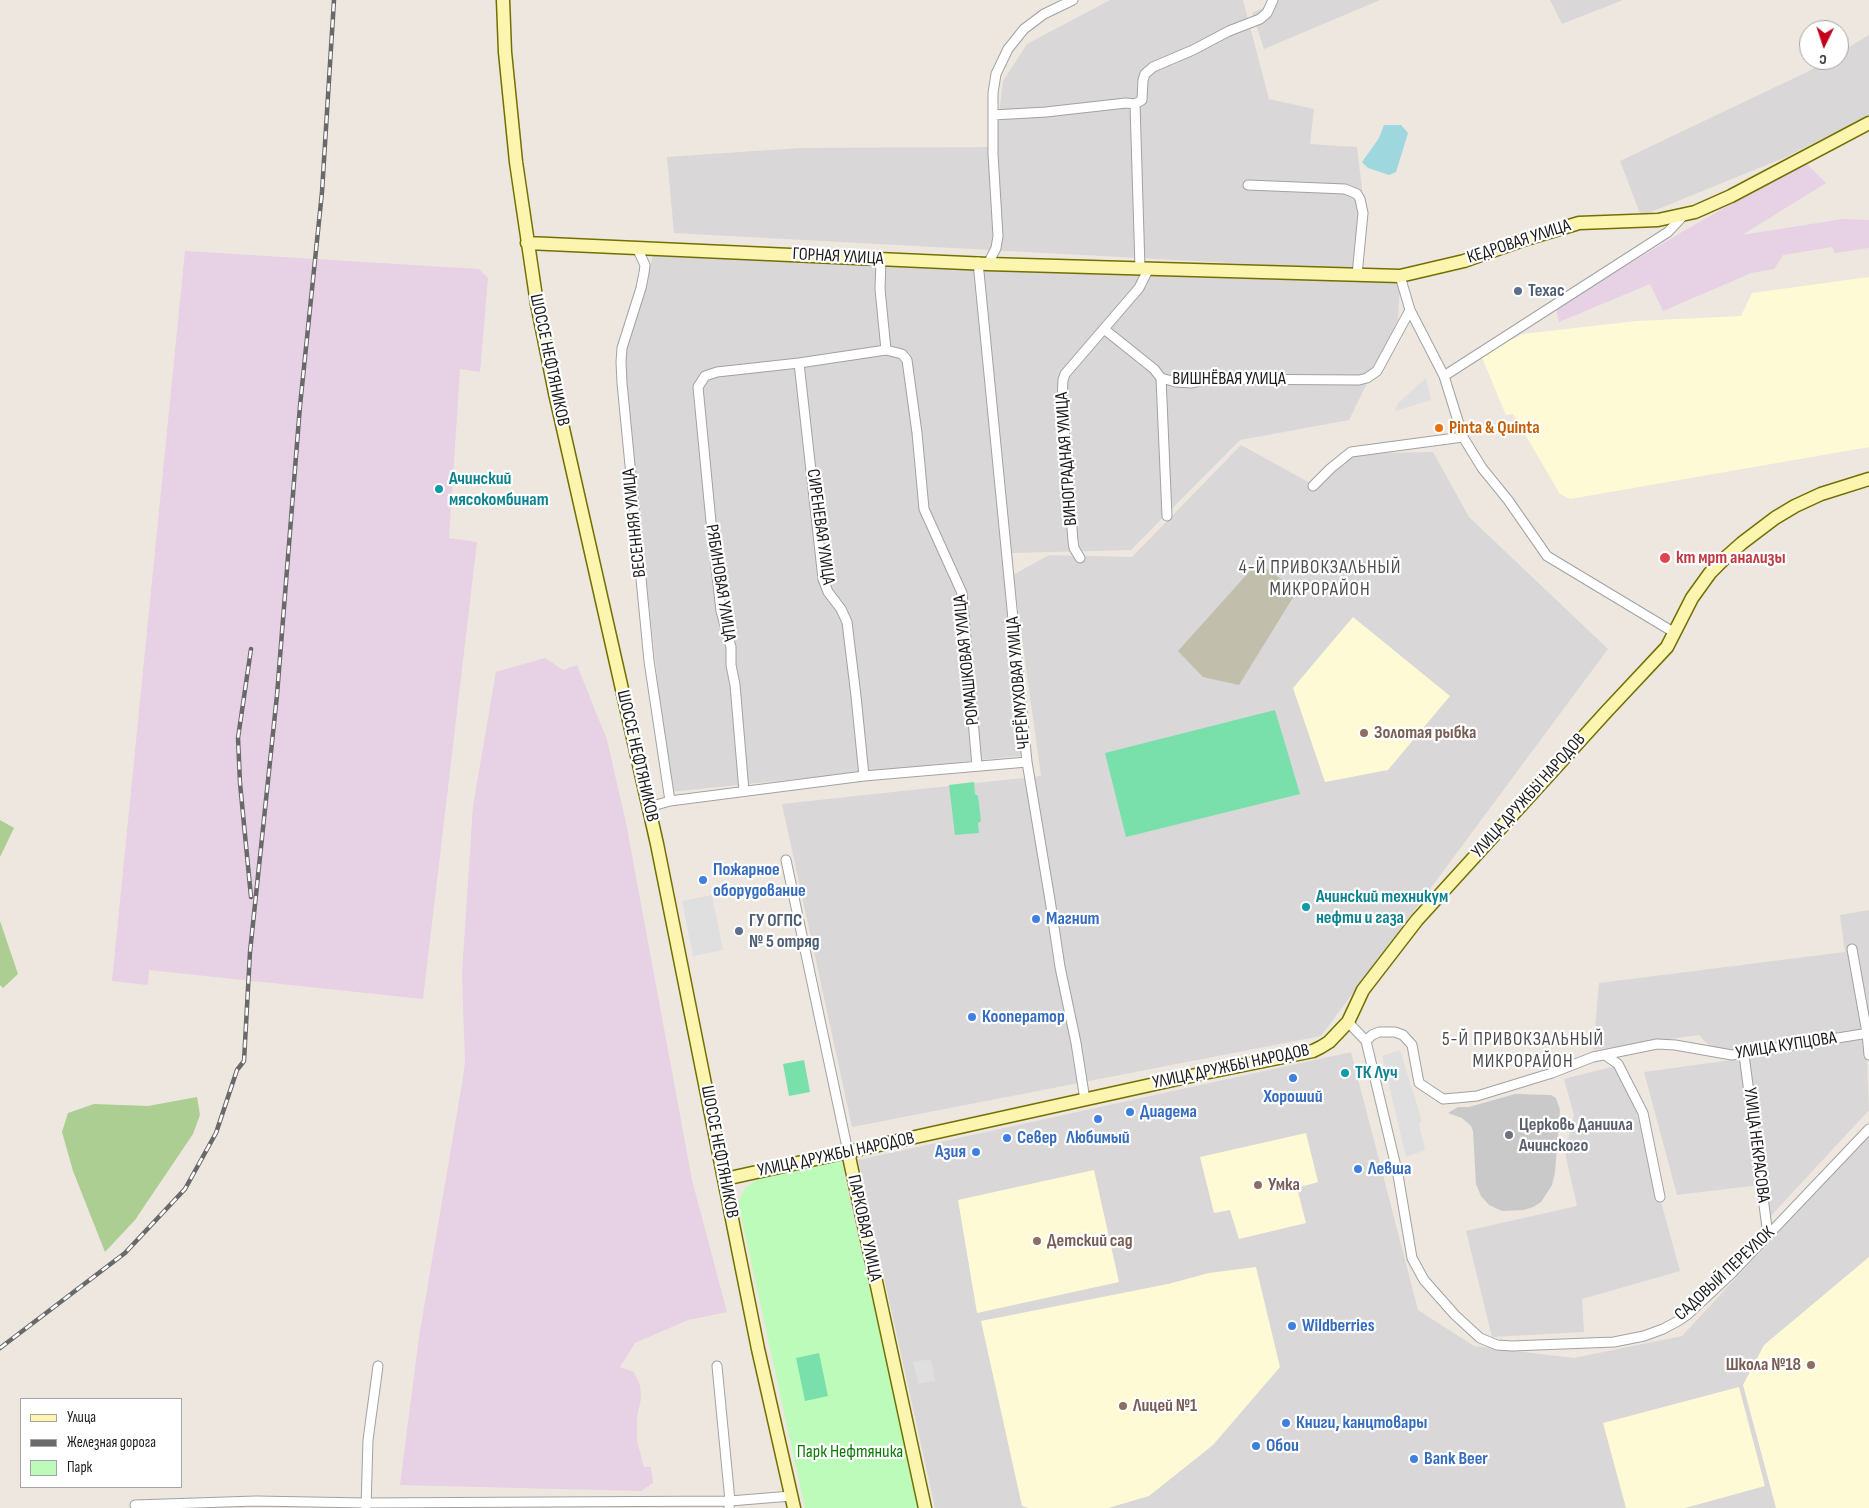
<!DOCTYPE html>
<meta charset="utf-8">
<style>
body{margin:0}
#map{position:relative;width:1869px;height:1508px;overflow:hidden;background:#ede7df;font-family:"Sofia Sans Condensed",sans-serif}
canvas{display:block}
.legend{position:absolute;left:20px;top:1398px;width:162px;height:90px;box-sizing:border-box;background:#fff;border:1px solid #a4a4a4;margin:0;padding:6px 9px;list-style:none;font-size:15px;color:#1b1b1b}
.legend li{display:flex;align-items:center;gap:10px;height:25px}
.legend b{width:25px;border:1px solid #a4a4a4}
.north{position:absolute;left:1799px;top:20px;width:50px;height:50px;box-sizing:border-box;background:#fff;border:1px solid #a4a4a4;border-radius:50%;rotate:184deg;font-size:14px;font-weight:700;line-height:20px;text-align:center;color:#1b1b1b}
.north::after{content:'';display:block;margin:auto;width:18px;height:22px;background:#c50019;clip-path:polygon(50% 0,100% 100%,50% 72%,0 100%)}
</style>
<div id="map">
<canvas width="1869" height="1508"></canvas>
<ul class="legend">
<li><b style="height:6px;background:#fbf5af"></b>Улица</li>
<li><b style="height:6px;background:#696969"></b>Железная дорога</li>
<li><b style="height:14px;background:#bcfbb9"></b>Парк</li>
</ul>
<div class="north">С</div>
</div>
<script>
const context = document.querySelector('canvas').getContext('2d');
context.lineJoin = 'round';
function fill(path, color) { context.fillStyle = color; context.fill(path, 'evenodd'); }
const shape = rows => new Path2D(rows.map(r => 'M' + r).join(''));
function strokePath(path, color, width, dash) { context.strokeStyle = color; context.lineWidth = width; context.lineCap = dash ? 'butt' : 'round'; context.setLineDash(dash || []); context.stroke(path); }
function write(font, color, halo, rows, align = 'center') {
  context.font = font + ' "Sofia Sans Condensed",sans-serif'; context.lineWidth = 4.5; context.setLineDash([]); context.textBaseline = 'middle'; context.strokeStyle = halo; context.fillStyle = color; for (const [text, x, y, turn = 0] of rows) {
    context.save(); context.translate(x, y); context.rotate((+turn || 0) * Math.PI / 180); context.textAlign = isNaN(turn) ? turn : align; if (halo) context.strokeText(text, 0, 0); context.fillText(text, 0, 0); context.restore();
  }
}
const residential = shape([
 [1110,0,1243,0,1269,99,1314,109,1310,144,1357,147,1363,197,1361,270,674,233,667,157,800,148,995,147,1003,81,1027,44],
 [1279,0,1380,0,1264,49,1252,13],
 [1550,0,1623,0,1562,24],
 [1869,35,1869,115,1786,157,1641,216,1620,161,1807,72,1828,60,1839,60,1839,53],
 [653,256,1400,282,1398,320,1349,420,1240,440,1131,550,1012,553,1013,575,1049,555,1132,557,1241,445,1310,483,1346,454,1433,452,1469,517,1608,649,1321,1036,852,1127,782,804,1041,776,1015,587,1028,755,670,792,623,371,626,348],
 [1869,910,1869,1030,1786,1045,1714,1051,1699,1035,1593,1050,1599,983,1845,952,1840,915],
 [1866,1037,1869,1110,1769,1218,1747,1057],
 [1351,1052,1418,1310,1474,1346,1574,1358,1682,1336,1869,1135,1869,1508,935,1508,858,1160],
 [1739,1059,1759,1185,1677,1195,1644,1072],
 [1623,1064,1680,1271,1582,1299,1584,1332,1492,1337,1466,1231,1577,1206,1565,1153,1574,1115,1564,1079]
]);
const industrial = shape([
 [1805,162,1826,183,1742,235,1843,219,1869,220,1869,248,1835,253,1832,247,1783,255,1774,269,1751,273,1663,311,1650,284,1559,322,1556,308,1682,232],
 [185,251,479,269,488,278,480,372,460,369,449,538,477,542,423,999,149,970,148,985,112,981],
 [545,658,563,670,577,665,607,740,626,823,692,1180,727,1312,688,1320,635,1343,620,1367,634,1372,640,1385,641,1399,637,1417,637,1441,644,1467,651,1467,653,1483,641,1491,400,1485,419,1337,463,1078,465,1061,462,973,473,806,496,672]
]);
const education = shape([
 [1869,277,1869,447,1570,499,1560,494,1513,414,1506,415,1481,355,1523,334,1637,321,1741,316,1752,293],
 [1353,617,1450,696,1388,770,1325,782,1293,688],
 [1306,1133,1318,1182,1297,1188,1306,1223,1239,1239,1230,1210,1214,1213,1200,1157],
 [1094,1170,1119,1282,977,1313,958,1200],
 [1869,1257,1869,1508,1776,1508,1743,1385,1764,1345],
 [1256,1267,1280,1367,1213,1445,1149,1496,1108,1508,1029,1508,1022,1506,981,1321,1168,1284,1209,1273],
 [1739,1387,1765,1486,1685,1508,1626,1508,1603,1423]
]);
const religious = shape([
 [1515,1094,1551,1095,1556,1098,1560,1110,1555,1172,1552,1185,1541,1202,1533,1207,1524,1210,1502,1211,1489,1205,1481,1196,1476,1184,1473,1131,1471,1126,1462,1118,1448,1113,1458,1107,1469,1107]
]);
const construction = shape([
 [1258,562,1297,591,1239,685,1203,677,1178,651]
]);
const forest = shape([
 [0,820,14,828,0,857],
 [0,921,18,974,3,988,0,985],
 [197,1097,200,1115,193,1134,135,1220,105,1252,73,1171,62,1132,68,1113,94,1104,148,1106]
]);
const park = shape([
 [841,1160,919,1508,805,1508,738,1202,745,1188,760,1178]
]);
const pitch = shape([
 [1275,710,1300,794,1126,837,1105,753],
 [974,782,975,794,978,796,981,821,978,823,979,833,955,835,949,785],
 [804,1060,810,1092,789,1096,783,1064],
 [819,1353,828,1396,805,1401,796,1358]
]);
const parking = shape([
 [1426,378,1431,400,1395,411,1398,403],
 [712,895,723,950,693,956,682,901],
 [1400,1050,1422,1121,1419,1124,1425,1150,1406,1157,1382,1056],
 [931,1359,935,1381,918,1384,913,1362]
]);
const water = shape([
 [1384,125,1401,125,1408,133,1396,172,1389,175,1368,168,1362,162,1379,138]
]);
const street = shape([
 [1135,104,1142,100,1143,80,1145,74,1153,67,1193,50,1229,31,1260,19,1267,13,1273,0],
 [1135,104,1140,268],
 [993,115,1046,112,1126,103,1135,104],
 [1248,185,1345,189,1357,194,1360,199,1363,213,1357,275],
 [637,248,645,265,644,273,641,288,622,348,621,362,622,383,649,661,670,801],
 [881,259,880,289,886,350],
 [978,262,1027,762,1050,900,1060,967,1076,1043,1085,1100],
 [988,264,996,248,998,236,993,154,993,93,996,74,1008,49,1024,29,1044,14,1073,0],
 [1400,276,1410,310,1444,376,1463,437,1482,468,1508,500,1547,556,1675,633],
 [1104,329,1154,369,1161,378,1176,382,1192,383,1208,379,1359,380,1367,378,1377,371,1410,310],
 [799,363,823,579,828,592,841,609,847,622,856,696,864,776],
 [1444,376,1668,232,1683,216],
 [1161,378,1167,516],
 [1313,486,1331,468,1351,452,1463,437],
 [1080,558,1074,548,1073,541,1062,401,1063,380,1065,374,1139,288,1149,268],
 [744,791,735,685,731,665,731,647,721,611,711,522,698,387,705,376,717,372,799,363,886,350,902,354,907,360,917,433,924,509,962,593,977,766],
 [649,807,670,801,864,776,1027,762],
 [786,860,848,1152],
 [1852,949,1867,1033,1869,1055],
 [1348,1022,1366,1041,1398,1175,1412,1258,1424,1280,1455,1315,1480,1338,1497,1345,1512,1346,1614,1342,1644,1336,1663,1329,1678,1321,1687,1315,1732,1273,1869,1129],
 [1366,1041,1372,1035,1379,1032,1395,1032,1403,1035,1412,1045,1419,1083,1443,1099,1456,1098,1477,1096,1552,1073,1593,1057,1657,1044,1675,1045,1732,1055,1869,1033],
 [1605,1055,1618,1064,1643,1113,1660,1197],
 [1744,1055,1768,1235],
 [717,1366,730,1501,729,1508],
 [135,1505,256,1501,366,1503,730,1501,791,1496],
 [366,1508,368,1440,378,1366]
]);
const secondary = shape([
 [503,0,505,52,516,162,537,304,555,393,657,844,758,1349,794,1508],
 [527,243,988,264,1400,276,1464,261,1526,239,1579,223,1658,220,1695,212,1731,196,1869,123],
 [848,1152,925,1508],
 [725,1179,1209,1072,1313,1051,1321,1047,1329,1042,1348,1022,1363,990,1417,920,1607,711,1667,647,1692,598,1710,573,1724,559,1742,543,1775,518,1795,506,1821,494,1869,479]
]);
const rail = shape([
 [251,897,240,783,238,738,251,649],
 [0,1348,125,1253,185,1189,216,1133,237,1070,244,1061,250,952,277,695,300,406,322,192,334,0]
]);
const markers = [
 [1518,291,5,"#5c6f8a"],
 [1439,428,5,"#e8710a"],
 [439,489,5,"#0f9aa8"],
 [1665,558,6,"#e0444e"],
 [1364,733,5,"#8d6e63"],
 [703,880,5,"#3f7fe0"],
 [1306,907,5,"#0f9aa8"],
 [1036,919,5,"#3f7fe0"],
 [739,931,5,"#5c6f8a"],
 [972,1017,5,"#3f7fe0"],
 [1345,1073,5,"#0f9aa8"],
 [1293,1078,5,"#3f7fe0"],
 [1130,1112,5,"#3f7fe0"],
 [1098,1119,5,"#3f7fe0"],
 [1509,1135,5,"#6b7280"],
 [1007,1138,5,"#3f7fe0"],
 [976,1152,5,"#3f7fe0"],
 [1358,1169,5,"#3f7fe0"],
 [1258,1185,5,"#8d6e63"],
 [1037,1241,5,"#8d6e63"],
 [1292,1326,5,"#3f7fe0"],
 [1811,1365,5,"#8d6e63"],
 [1123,1406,5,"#8d6e63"],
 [1286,1423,5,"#3f7fe0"],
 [1256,1446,5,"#3f7fe0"],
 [1414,1459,5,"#3f7fe0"]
];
const streetNames = [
 ["КЕДРОВАЯ УЛИЦА",1519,242,-18],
 ["ГОРНАЯ УЛИЦА",838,257,3],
 ["ШОССЕ НЕФТЯНИКОВ",549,360,78],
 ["ВИШНЁВАЯ УЛИЦА",1229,379],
 ["ВИНОГРАДНАЯ УЛИЦА",1067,459,-94],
 ["ВЕСЕННЯЯ УЛИЦА",635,523,-96],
 ["СИРЕНЕВАЯ УЛИЦА",820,527,82],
 ["РЯБИНОВАЯ УЛИЦА",720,583,81],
 ["РОМАШКОВАЯ УЛИЦА",967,660,-96],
 ["ЧЕРЁМУХОВАЯ УЛИЦА",1019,683,-95],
 ["ШОССЕ НЕФТЯНИКОВ",637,756,77],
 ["УЛИЦА ДРУЖБЫ НАРОДОВ",1529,796,-48],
 ["УЛИЦА КУПЦОВА",1786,1046,-9],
 ["УЛИЦА ДРУЖБЫ НАРОДОВ",1231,1067,-12],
 ["УЛИЦА НЕКРАСОВА",1756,1145,83],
 ["ШОССЕ НЕФТЯНИКОВ",719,1152,79],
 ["УЛИЦА ДРУЖБЫ НАРОДОВ",836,1155,-12],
 ["ПАРКОВАЯ УЛИЦА",864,1228,78],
 ["САДОВЫЙ ПЕРЕУЛОК",1725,1274,-43]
];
const serviceNames = [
 ["Техас",1528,291],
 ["ГУ ОГПС",749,921],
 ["№ 5 отряд",749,942]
];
const foodNames = [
 ["Pinta & Quinta",1449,428]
];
const cultureNames = [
 ["Ачинский",449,479],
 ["мясокомбинат",449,500],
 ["Ачинский техникум",1316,897],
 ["нефти и газа",1316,918],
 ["ТК Луч",1355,1073]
];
const healthNames = [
 ["кт мрт анализы",1676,558]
];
const educationNames = [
 ["Золотая рыбка",1374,733],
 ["Умка",1268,1185],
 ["Детский сад",1047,1241],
 ["Школа №18",1801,1365,"right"],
 ["Лицей №1",1133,1406]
];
const shopNames = [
 ["Пожарное",713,870],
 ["оборудование",713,891],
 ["Магнит",1046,919],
 ["Кооператор",982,1017],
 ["Хороший",1293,1097,"center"],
 ["Диадема",1140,1112],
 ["Север",1017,1138],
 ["Любимый",1098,1138,"center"],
 ["Азия",966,1152,"right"],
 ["Левша",1368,1169],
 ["Wildberries",1302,1326],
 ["Книги, канцтовары",1296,1423],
 ["Обои",1266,1446],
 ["Bank Beer",1424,1459]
];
const worshipNames = [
 ["Церковь Даниила",1519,1125],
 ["Ачинского",1519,1146]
];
const parkNames = [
 ["Парк Нефтяника",850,1452]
];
const neighbourhoodNames = [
 ["4-Й ПРИВОКЗАЛЬНЫЙ",1320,568],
 ["МИКРОРАЙОН",1320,590],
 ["5-Й ПРИВОКЗАЛЬНЫЙ",1523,1040],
 ["МИКРОРАЙОН",1523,1062]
];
fill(residential, '#d9d7d8');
fill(industrial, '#e6d1e5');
fill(education, '#fffad6');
fill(religious, '#c9c9c9');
fill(construction, '#c1beab');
fill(forest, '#acce92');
fill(park, '#bcfbb9');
fill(pitch, '#7ae0ab');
fill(parking, '#dfdfdf');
fill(water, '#9ed7dd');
strokePath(street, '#a2a2a2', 11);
strokePath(secondary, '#727001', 15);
strokePath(street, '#fff', 9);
strokePath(secondary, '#fbf5af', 12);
strokePath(rail, '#696969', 4.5);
strokePath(rail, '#fff', 2.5, [8]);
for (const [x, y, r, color] of markers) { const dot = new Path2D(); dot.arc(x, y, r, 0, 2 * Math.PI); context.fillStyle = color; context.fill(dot); strokePath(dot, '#fff', 2); }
write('18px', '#1b1b1b', '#fff', streetNames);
write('bold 18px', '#4e5e75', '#fff', serviceNames, 'left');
write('bold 18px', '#c56008', '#fff', foodNames, 'left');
write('bold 18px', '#0d838f', '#fff', cultureNames, 'left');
write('bold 18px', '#be3a42', '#fff', healthNames, 'left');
write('bold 18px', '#785e54', '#fff', educationNames, 'left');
write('bold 18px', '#366cbe', '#fff', shopNames, 'left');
write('bold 18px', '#5b616d', '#fff', worshipNames, 'left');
write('18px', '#0d7a08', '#fff', parkNames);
context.letterSpacing = '1px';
write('19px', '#4e4e4e', '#fff', neighbourhoodNames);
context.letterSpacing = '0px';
</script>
